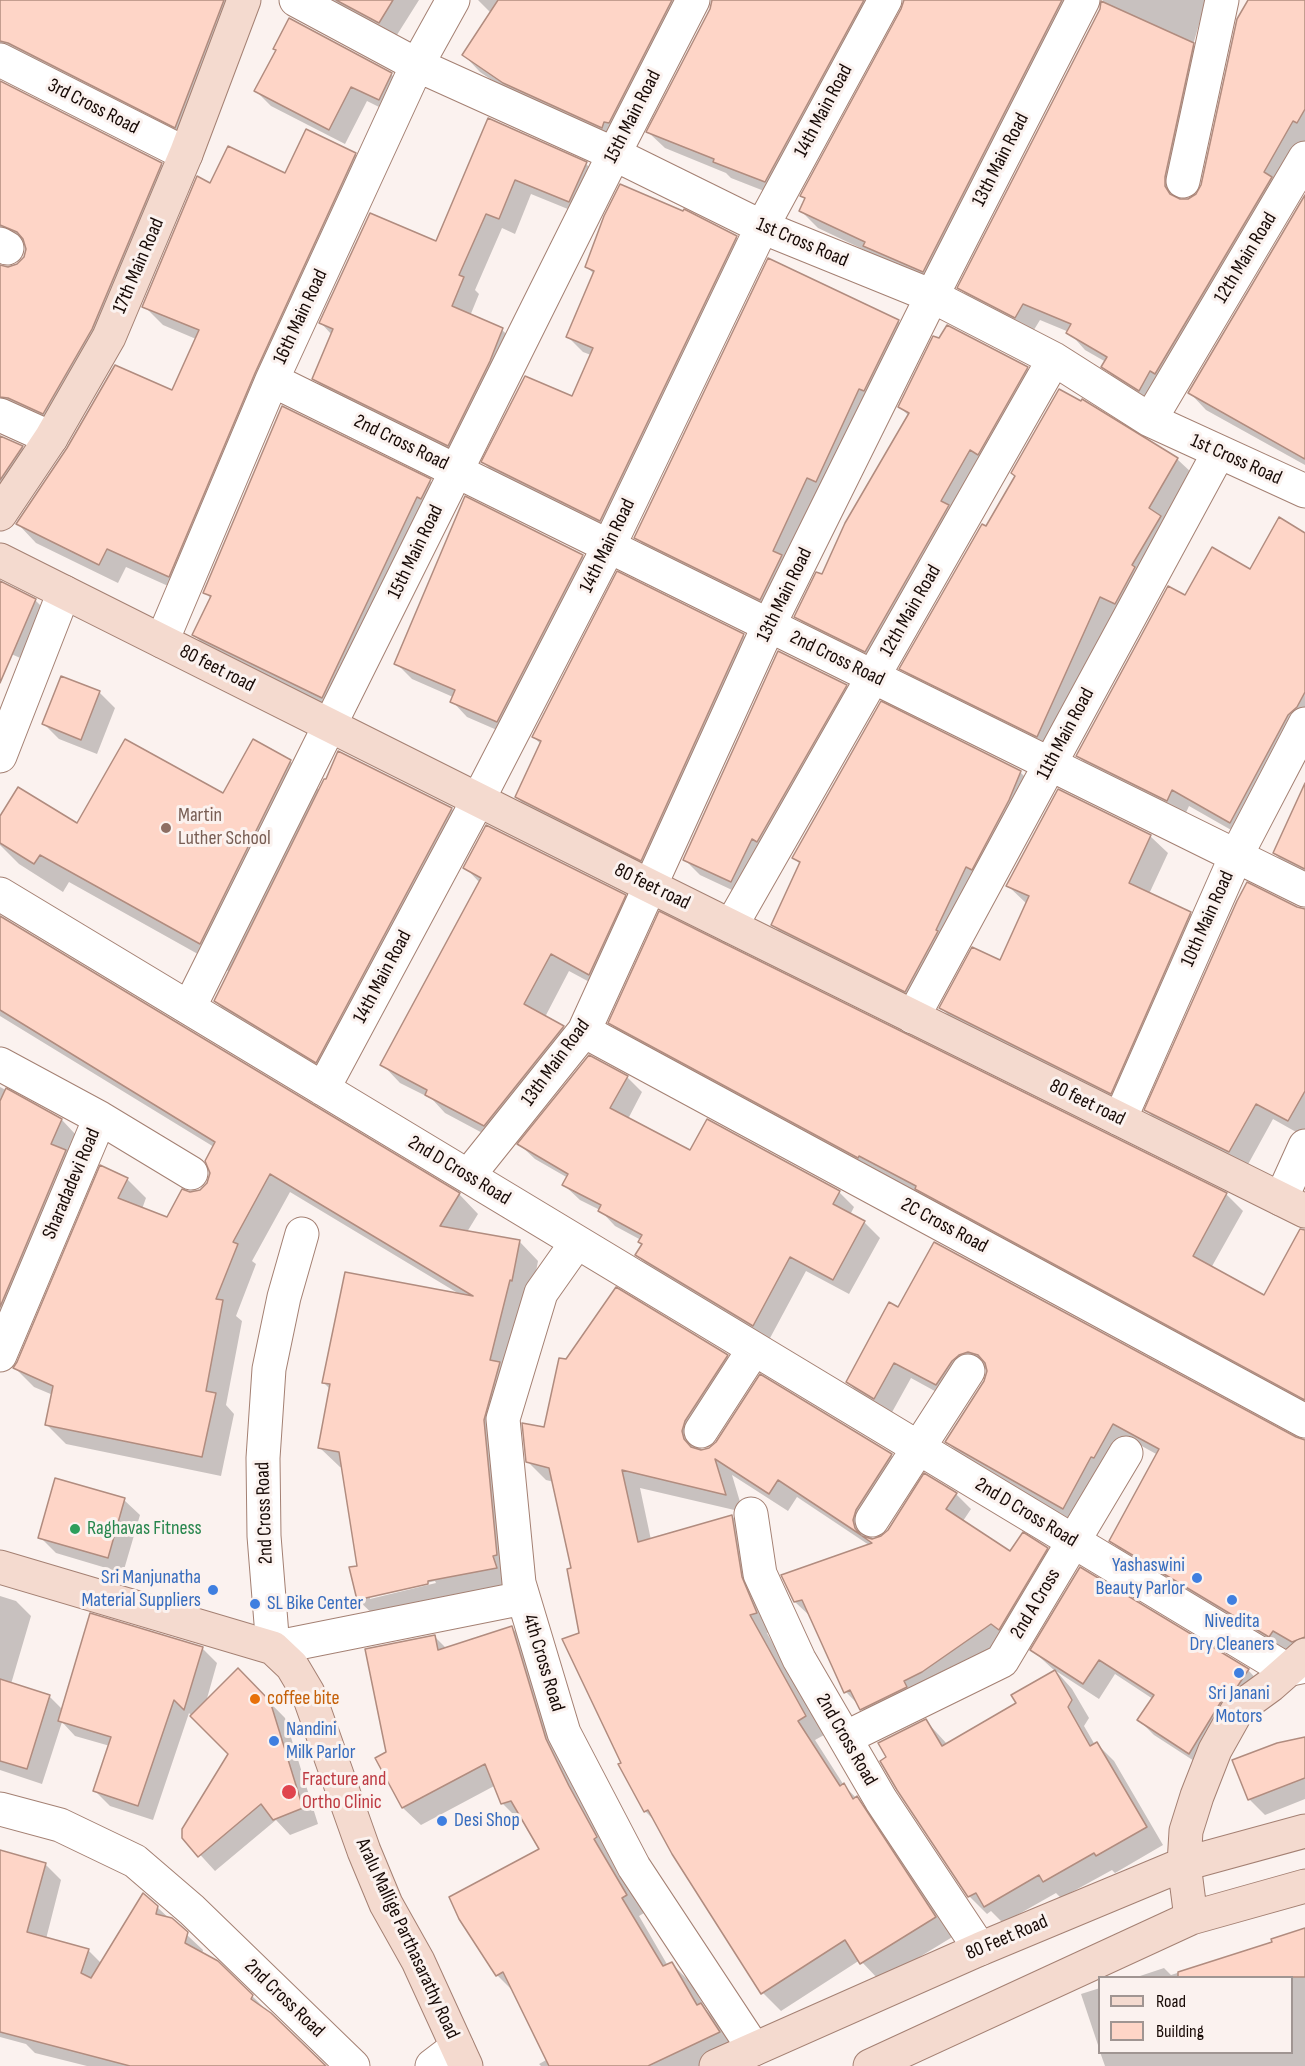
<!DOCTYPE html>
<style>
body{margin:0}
#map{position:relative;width:1305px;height:2066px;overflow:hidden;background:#fbf2ef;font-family:"Sofia Sans Condensed",sans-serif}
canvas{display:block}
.legend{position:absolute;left:1098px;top:1976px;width:195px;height:78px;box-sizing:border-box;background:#fbf2ef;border:2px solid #a09592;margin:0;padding:8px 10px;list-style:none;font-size:18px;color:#170a06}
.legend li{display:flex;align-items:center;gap:12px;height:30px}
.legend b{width:30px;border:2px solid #a09592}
</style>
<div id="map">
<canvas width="1305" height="2066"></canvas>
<ul class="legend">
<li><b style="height:8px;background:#f4dacf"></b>Road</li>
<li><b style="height:16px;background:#fed5c7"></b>Building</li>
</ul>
</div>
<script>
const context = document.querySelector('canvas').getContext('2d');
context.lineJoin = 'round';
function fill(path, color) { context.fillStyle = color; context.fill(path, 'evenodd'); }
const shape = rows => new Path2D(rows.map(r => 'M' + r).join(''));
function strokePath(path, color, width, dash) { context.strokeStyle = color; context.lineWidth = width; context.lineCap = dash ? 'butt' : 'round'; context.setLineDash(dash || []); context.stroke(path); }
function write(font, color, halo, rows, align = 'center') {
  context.font = font + ' "Sofia Sans Condensed",sans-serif'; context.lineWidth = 6; context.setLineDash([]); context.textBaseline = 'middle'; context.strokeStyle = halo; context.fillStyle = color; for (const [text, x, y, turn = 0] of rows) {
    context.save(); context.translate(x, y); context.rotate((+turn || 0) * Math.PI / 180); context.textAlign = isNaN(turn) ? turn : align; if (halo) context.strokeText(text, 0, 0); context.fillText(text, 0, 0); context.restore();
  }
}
const shadow = shape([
 [0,0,253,0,192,143,0,67],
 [324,0,419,0,395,38],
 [478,0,701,0,619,144,521,100,480,72,464,55,491,13],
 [713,0,893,0,782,198,731,178,726,173,665,148,648,132,711,9],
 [905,0,1091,0,940,288,882,263,873,254,818,228,801,211,806,200,802,196,903,9],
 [1103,0,1206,0,1193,45,1210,61,1181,195,1181,200,1190,200,1198,194,1203,186,1250,0,1305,0,1305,166,1156,406,1120,383,1103,367,1106,362,1085,350,1069,332,1040,320,1032,333,976,304,959,288,1101,9],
 [391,74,407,90,395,115,367,101,345,144,271,106,256,91],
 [0,83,161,164,177,180,60,429,0,422,0,304,31,247,27,243,15,242,0,233],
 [489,120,586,164,602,179,585,216,531,194,515,234,502,228,475,290,479,294,470,316,502,330,518,345,464,460,329,394,313,378,332,335,321,323,437,243],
 [355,154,374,173,188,595,126,567,118,583,36,543,18,524,173,392,196,339,163,325,144,306,211,185,286,175],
 [1305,198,1305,465,1206,410,1190,393],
 [736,237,752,253,616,536,499,478,483,462,573,398,591,355,583,352,567,336,594,274,586,266],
 [898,321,915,339,778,616,653,555,636,537],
 [1027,368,1042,383,881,666,811,632,796,616,823,576,909,416,900,407],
 [1081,403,1177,459,1193,474,1052,751,917,684,901,668,987,528],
 [282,408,430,481,455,505,347,722,219,660,194,635,211,599,205,592],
 [0,437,22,447,38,463,0,521],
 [465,498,583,556,598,572,513,737,467,717,452,701,453,697,412,679,396,663],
 [1305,534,1305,732,1247,839,1189,806,1184,817,1094,772,1078,756,1185,597,1251,571],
 [0,583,35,600,55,620,36,665,0,649],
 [743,635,761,653,659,877,534,814,516,797,541,744,533,737],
 [62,678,100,693,115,708,97,754,59,739,44,724],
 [846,686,862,702,747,897,700,875,684,859],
 [254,741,290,761,320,791,326,782,339,753,452,809,470,827,334,1079,233,1019,215,1001,230,972,69,882,63,892,19,864,0,845,0,819,78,825,223,795],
 [1020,772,1036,788,921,1006,789,941,773,925,801,865,793,857],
 [1305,787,1305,876,1291,870,1274,853],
 [1058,791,1150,836,1168,853,1149,894,1190,913,1207,930,1128,1110,958,1025,941,1008,1000,962,1027,904,1007,885],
 [465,867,625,896,643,914,608,992,569,971,545,1017,563,1027,581,1045,503,1144,445,1113,432,1099,400,1083,382,1064,480,883],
 [1297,908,1305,910,1305,1137,1273,1119,1246,1168,1163,1127,1146,1110],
 [660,913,1227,1195,1243,1211,1211,1268,1265,1297,1305,1231,1305,1406,626,1039,610,1023],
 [0,918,459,1194,478,1214,467,1232,519,1241,538,1261,531,1299,510,1374,515,1587,378,1619,358,1600,351,1569,358,1567,343,1468,340,1467,320,1448,331,1390,323,1382,461,1295,290,1192,252,1261,256,1264,236,1316,242,1321,226,1405,234,1414,221,1476,66,1444,46,1424,53,1395,34,1387,15,1368,127,1179,146,1198,142,1209,168,1219,190,1193,200,1191,208,1184,214,1147,0,1016],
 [435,1581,436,1583,370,1599,370,1596],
 [627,1077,642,1092,628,1119,691,1152,839,1192,854,1207,850,1215,864,1222,880,1238,849,1294,806,1271,769,1340,652,1270,637,1255,643,1245,640,1242,641,1240,615,1226,600,1210,580,1200,564,1185,568,1178,535,1159,519,1144],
 [0,1087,62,1120,77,1136,0,1359],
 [889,1304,1305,1441,1305,1655,1286,1652,1127,1557,1111,1541,1158,1455,1129,1439,1079,1524,963,1458,947,1442,985,1381,988,1369,975,1370,953,1401,911,1378,891,1414,864,1398,847,1382],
 [727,1356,746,1375,703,1440,700,1451,710,1449,718,1443,761,1376,891,1455,910,1474,874,1529,871,1540,882,1538,956,1494,971,1509,963,1521,1011,1553,1047,1549,1062,1564,1015,1644,877,1724,846,1692,811,1617,795,1602,869,1545,797,1497,788,1511,732,1475,743,1512,640,1488,651,1540,732,1516,750,1535,775,1631,767,1633,824,1735,815,1740,845,1787,876,1817,954,1936,880,1981,860,1960,781,2011,763,1993,656,1822,645,1811,623,1764,581,1634,572,1570,554,1482,546,1480,528,1462,545,1429],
 [124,1500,140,1515,123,1573,56,1553,40,1537],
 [0,1596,16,1601,31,1616,11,1684,49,1696,63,1710,202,1648,217,1663,206,1702,238,1670,285,1718,318,1824,290,1835,276,1820,215,1871,184,1837,230,1754,189,1713,153,1820,110,1806,94,1790,110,1746,75,1736,62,1722,42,1784,0,1770],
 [512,1628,530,1646,610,1857,644,1913,639,1916,668,1966,672,1964,690,1982,707,2011,719,2022,736,2050,703,2066,541,2066,539,2064,548,2059,515,1993,497,1975,542,1850,524,1820,520,1821,503,1804,496,1785,421,1825,403,1808,377,1759,388,1753,434,1636,447,1649],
 [1032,1650,1248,1670,1263,1686,1205,1768,1154,1735,1139,1720,1153,1699,1115,1674,1099,1699,1056,1671,1072,1689,1089,1718,1084,1726,1095,1745,1097,1744,1114,1761,1163,1845,1115,1873,1112,1870,1061,1898,1056,1893,1003,1923,991,1911,987,1914,969,1896,926,1721,947,1744,1018,1703,1013,1695,1055,1671],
 [1305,1739,1305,1799,1265,1815,1249,1799],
 [0,1851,45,1864,61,1880,46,1939,88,1950,102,1964,157,1907,203,1950,202,1954,217,1962,324,2066,87,2066,35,2053,26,2044,0,2037],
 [1305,1929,1305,2066,1105,2066,1100,2052,1292,2052,1292,1978,1134,1978,1164,1968,1171,1975,1274,1942],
 [1100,1988,1100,2051,1081,1994]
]);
const building = shape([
 [0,0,224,0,175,128,8,43,0,41,0,0],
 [336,0,393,0,379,23,336,0],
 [498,0,672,0,609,123,604,122,602,128,503,83,462,55,498,0],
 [712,0,864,0,765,182,713,162,714,159,646,132,710,9,712,0],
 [904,0,1062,0,923,272,863,246,865,242,799,211,805,198,800,196,901,9,904,0],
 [1248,0,1305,0,1305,109,1297,123,1293,121,1264,172,1272,177,1155,374,1150,371,1139,391,1101,367,1107,357,1066,333,1071,324,1023,304,1015,318,957,288,1100,9,1101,1,1194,43,1165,177,1165,186,1170,194,1180,199,1188,199,1196,194,1201,185,1237,19,1248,0],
 [289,18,392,73,379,100,351,87,329,130,254,91,276,50,273,49,289,18],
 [0,81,162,163,92,329,43,414,8,398,0,397,0,265,8,267,17,264,24,257,26,249,23,239,17,232,0,225,0,81],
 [488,118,587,162,569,202,515,180,499,219,486,214,459,275,464,277,452,306,503,328,490,361,448,446,312,379,333,329,319,323,370,213,436,241,488,118],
 [306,129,356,153,255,373,169,577,107,549,99,565,16,524,67,448,115,365,172,390,199,330,142,307,197,176,210,183,228,146,285,173,306,129],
 [620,184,683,211,684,209,737,236,600,521,481,462,525,376,572,396,593,348,566,337,594,271,585,267,604,216,620,184],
 [1305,195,1305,459,1188,393,1305,195],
 [768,258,899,320,864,391,859,389,816,482,807,478,773,551,782,555,760,600,634,538,768,258],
 [947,325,1028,367,978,455,970,450,941,501,949,505,865,652,794,617,816,572,822,574,845,523,909,413,898,407,933,336,939,338,947,325],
 [1059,389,1081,401,1082,399,1178,458,1149,508,1161,516,1132,565,1135,567,1115,604,1100,597,1037,737,899,669,982,524,986,526,1015,476,1011,473,1059,389],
 [282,406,431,479,421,499,417,497,322,698,192,635,211,596,203,593,282,406],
 [0,436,23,446,0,480,0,436],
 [465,496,583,555,497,722,450,702,455,690,394,664,465,496],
 [1279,517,1305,533,1305,692,1297,707,1288,715,1230,823,1172,790,1167,801,1076,756,1168,586,1185,595,1212,547,1250,569,1279,517],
 [617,571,744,634,641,861,515,797,541,741,532,737,617,571],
 [0,581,36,599,0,683,0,581],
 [778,651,847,685,757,842,752,839,731,882,683,860,778,651],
 [61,676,100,691,81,740,42,724,61,676],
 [881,701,1021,771,1009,800,972,870,966,867,936,930,938,931,905,992,771,925,800,862,792,858,881,701],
 [125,739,223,793,253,739,291,760,200,944,40,855,34,864,0,843,0,816,18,787,77,823,125,739],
 [338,751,452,808,316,1063,214,1001,324,779,326,779,338,751],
 [1305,783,1305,869,1273,853,1305,783],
 [1058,789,1151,835,1129,883,1191,912,1111,1094,939,1008,972,947,1000,960,1029,896,1006,886,1058,789],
 [486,825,626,895,589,975,551,954,524,1004,564,1026,484,1126,425,1095,427,1090,380,1065,481,878,463,868,486,825],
 [1247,882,1297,907,1305,909,1305,1091,1288,1121,1256,1104,1229,1152,1144,1110,1237,901,1247,882],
 [659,911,1227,1193,1193,1256,1264,1295,1300,1229,1305,1230,1305,1400,915,1189,916,1186,859,1156,858,1158,608,1023,659,911],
 [0,916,460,1193,440,1226,520,1240,512,1281,510,1280,490,1360,500,1362,484,1420,497,1555,493,1556,497,1568,428,1581,428,1584,357,1600,349,1567,357,1566,339,1452,318,1448,330,1384,322,1383,345,1272,473,1296,270,1174,233,1242,238,1244,216,1299,223,1300,206,1391,216,1393,202,1457,45,1425,53,1386,13,1368,17,1362,100,1165,128,1178,118,1198,167,1217,182,1189,190,1192,200,1190,207,1183,210,1173,205,1161,215,1142,0,1010,0,916],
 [589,1055,628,1076,610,1108,690,1150,707,1119,840,1191,833,1204,865,1221,833,1280,790,1257,753,1326,635,1255,642,1244,638,1242,642,1235,598,1211,601,1205,562,1185,568,1174,517,1144,589,1055],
 [6,1088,62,1119,51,1144,66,1150,0,1307,0,1101,6,1088],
 [934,1242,1296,1437,1305,1440,1305,1637,1292,1642,1273,1631,1269,1637,1109,1541,1159,1449,1113,1424,1094,1458,1091,1457,1063,1509,945,1442,984,1381,987,1371,985,1363,978,1355,968,1352,959,1355,952,1361,936,1385,894,1363,874,1399,846,1382,889,1302,898,1307,934,1242],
 [616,1287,728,1355,685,1421,682,1431,684,1439,691,1447,701,1450,709,1448,716,1442,760,1374,892,1454,856,1510,853,1520,855,1528,861,1535,778,1480,769,1494,715,1459,726,1495,622,1470,638,1542,732,1515,742,1577,757,1613,750,1615,806,1716,798,1721,840,1786,844,1783,853,1799,857,1796,936,1917,860,1964,845,1940,761,1994,672,1854,648,1810,644,1812,618,1764,621,1763,562,1639,579,1633,567,1569,571,1568,549,1468,526,1462,522,1423,544,1427,559,1358,566,1359,616,1287],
 [924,1473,957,1493,946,1509,1010,1551,1023,1532,1048,1548,999,1630,991,1624,922,1672,904,1681,907,1687,860,1710,850,1690,844,1693,802,1600,794,1602,781,1575,872,1543,862,1536,872,1539,881,1536,888,1530,924,1473],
 [55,1478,125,1498,108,1558,38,1538,55,1478],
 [1080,1567,1249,1669,1237,1687,1222,1700,1189,1754,1137,1720,1154,1695,1099,1660,1083,1684,1030,1650,1080,1567],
 [90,1613,203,1647,184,1710,174,1700,138,1806,93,1791,111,1737,58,1721,90,1613],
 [512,1626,546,1739,569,1786,597,1837,594,1839,627,1895,622,1898,663,1966,672,1962,697,2005,701,2003,720,2032,648,2066,549,2066,503,1972,496,1976,459,1919,449,1897,539,1849,511,1801,501,1804,485,1764,402,1808,375,1758,386,1752,365,1649,435,1635,438,1650,512,1626],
 [238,1668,270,1701,303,1808,273,1820,261,1804,198,1857,182,1838,182,1829,228,1754,190,1716,238,1668],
 [1055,1670,1072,1700,1068,1707,1090,1746,1097,1742,1147,1827,1096,1856,1094,1853,1043,1882,1039,1875,984,1907,976,1893,968,1897,897,1790,880,1761,886,1757,878,1743,926,1719,942,1746,1016,1703,1011,1695,1055,1670],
 [0,1679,50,1695,27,1769,0,1761,0,1679],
 [1305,1737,1305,1778,1248,1800,1232,1760,1277,1743,1305,1737],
 [0,1850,46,1863,27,1932,89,1949,81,1973,91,1978,143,1893,158,1906,156,1914,172,1918,188,1932,185,1943,218,1961,253,1995,251,1999,271,2013,326,2066,130,2066,0,2032,0,1850],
 [1305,1928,1305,1977,1178,1977,1178,1972,1272,1942,1271,1939,1305,1928]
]);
const street = shape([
 [296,0,417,65,614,154,762,227,932,296,1054,359,1150,420,1305,491],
 [0,60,186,154],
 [1183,181,1222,0],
 [0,244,7,248],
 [272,380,1305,890],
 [0,415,51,438],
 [1150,420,1305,158],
 [162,641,272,380,417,65,453,0],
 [0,756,64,592],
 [0,894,1287,1670,1305,1666],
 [731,926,1054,359],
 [189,1008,614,154,693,0],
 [913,1017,1219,452],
 [584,1031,1305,1421],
 [0,1064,100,1118,0,1355],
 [323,1089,478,800,609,546,762,227,885,0],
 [100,1118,191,1173],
 [1120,1119,1236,856,1305,724],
 [468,1176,584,1031,769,625,932,296,1083,0],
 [1281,1199,1305,1146],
 [302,1234,284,1297,269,1369,263,1458,264,1536,273,1648,523,1598],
 [577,1242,541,1293,503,1419,519,1583,564,1733,634,1867,754,2049],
 [701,1431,754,1349],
 [751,1514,760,1574,799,1659,881,1800,980,1949],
 [872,1520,968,1371],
 [845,1738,1002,1661,1126,1453],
 [0,1809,60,1825,135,1861,192,1910,353,2066],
 [432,2066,457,2047]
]);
const secondary = shape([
 [0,514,51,438,109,337,186,154,244,0],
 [0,560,650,886,1305,1211],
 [0,1567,273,1648,292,1666,308,1693,364,1851,386,1904,418,1961,466,2066],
 [1191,1918,1184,1864,1186,1831,1197,1796,1215,1750,1238,1709,1271,1685,1305,1655],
 [716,2066,980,1949,1184,1864,1305,1831],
 [870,2066,1191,1918,1305,1886]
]);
const markers = [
 [166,828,6,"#8d6e63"],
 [75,1529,6,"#2e9e5b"],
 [1197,1578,6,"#3f7fe0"],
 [213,1590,6,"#3f7fe0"],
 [1232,1600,6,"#3f7fe0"],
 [255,1604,6,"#3f7fe0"],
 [1239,1673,6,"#3f7fe0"],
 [255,1699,6,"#e8710a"],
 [274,1741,6,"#3f7fe0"],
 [289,1792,8,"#e0444e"],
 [442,1821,6,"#3f7fe0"]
];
const streetNames = [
 ["3rd Cross Road",93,107,27],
 ["14th Main Road",824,111,-62],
 ["15th Main Road",633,117,-63],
 ["13th Main Road",1001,160,-63],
 ["1st Cross Road",802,243,23],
 ["12th Main Road",1246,258,-59],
 ["17th Main Road",139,266,-67],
 ["16th Main Road",301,317,-65],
 ["2nd Cross Road",401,443,26],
 ["1st Cross Road",1236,460,24],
 ["14th Main Road",608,546,-64],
 ["15th Main Road",416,552,-64],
 ["13th Main Road",785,595,-64],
 ["12th Main Road",911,611,-60],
 ["2nd Cross Road",837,659,26],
 ["80 feet road",217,669,27],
 ["11th Main Road",1066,734,-62],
 ["80 feet road",652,887,26],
 ["10th Main Road",1208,919,-66],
 ["14th Main Road",383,977,-62],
 ["13th Main Road",556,1063,-54],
 ["80 feet road",1087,1103,26],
 ["2nd D Cross Road",459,1171,31],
 ["Sharadadevi Road",72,1184,-67],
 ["2C Cross Road",944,1226,28],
 ["2nd Cross Road",265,1513,-92],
 ["2nd D Cross Road",1026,1513,31],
 ["2nd A Cross",1036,1604,-59],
 ["4th Cross Road",543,1663,73],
 ["2nd Cross Road",846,1740,60],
 ["80 Feet Road",1007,1938,-23],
 ["Aralu Mallige Parthasarathy Road",407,1939,65],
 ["2nd Cross Road",284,1999,44]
];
const educationNames = [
 ["Martin",178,816],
 ["Luther School",178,839]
];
const leisureNames = [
 ["Raghavas Fitness",87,1529]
];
const shopNames = [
 ["Yashaswini",1185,1566,"right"],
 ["Beauty Parlor",1185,1589,"right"],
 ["Sri Manjunatha",201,1578,"right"],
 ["Material Suppliers",201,1601,"right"],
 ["SL Bike Center",267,1604],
 ["Nivedita",1232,1622,"center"],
 ["Dry Cleaners",1232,1645,"center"],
 ["Sri Janani",1239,1694,"center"],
 ["Motors",1239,1717,"center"],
 ["Nandini",286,1730],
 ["Milk Parlor",286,1753],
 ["Desi Shop",454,1821]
];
const foodNames = [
 ["coffee bite",267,1699]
];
const healthNames = [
 ["Fracture and",302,1780],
 ["Ortho Clinic",302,1803]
];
fill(shadow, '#0003');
fill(building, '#fed5c7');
strokePath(building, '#b18c7f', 1.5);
strokePath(street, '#a48073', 35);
strokePath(secondary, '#a48073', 35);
strokePath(street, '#fff', 33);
strokePath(secondary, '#f4dacf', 33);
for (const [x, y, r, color] of markers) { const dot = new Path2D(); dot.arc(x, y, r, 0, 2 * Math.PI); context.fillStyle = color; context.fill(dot); strokePath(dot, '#fbf2ef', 2); }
write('20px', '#170a06', '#fbf2ef', streetNames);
write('20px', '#785e54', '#fbf2ef', educationNames, 'left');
write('20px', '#27864d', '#fbf2ef', leisureNames, 'left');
write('20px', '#366cbe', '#fbf2ef', shopNames, 'left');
write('20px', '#c56008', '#fbf2ef', foodNames, 'left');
write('20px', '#be3a42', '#fbf2ef', healthNames, 'left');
</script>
